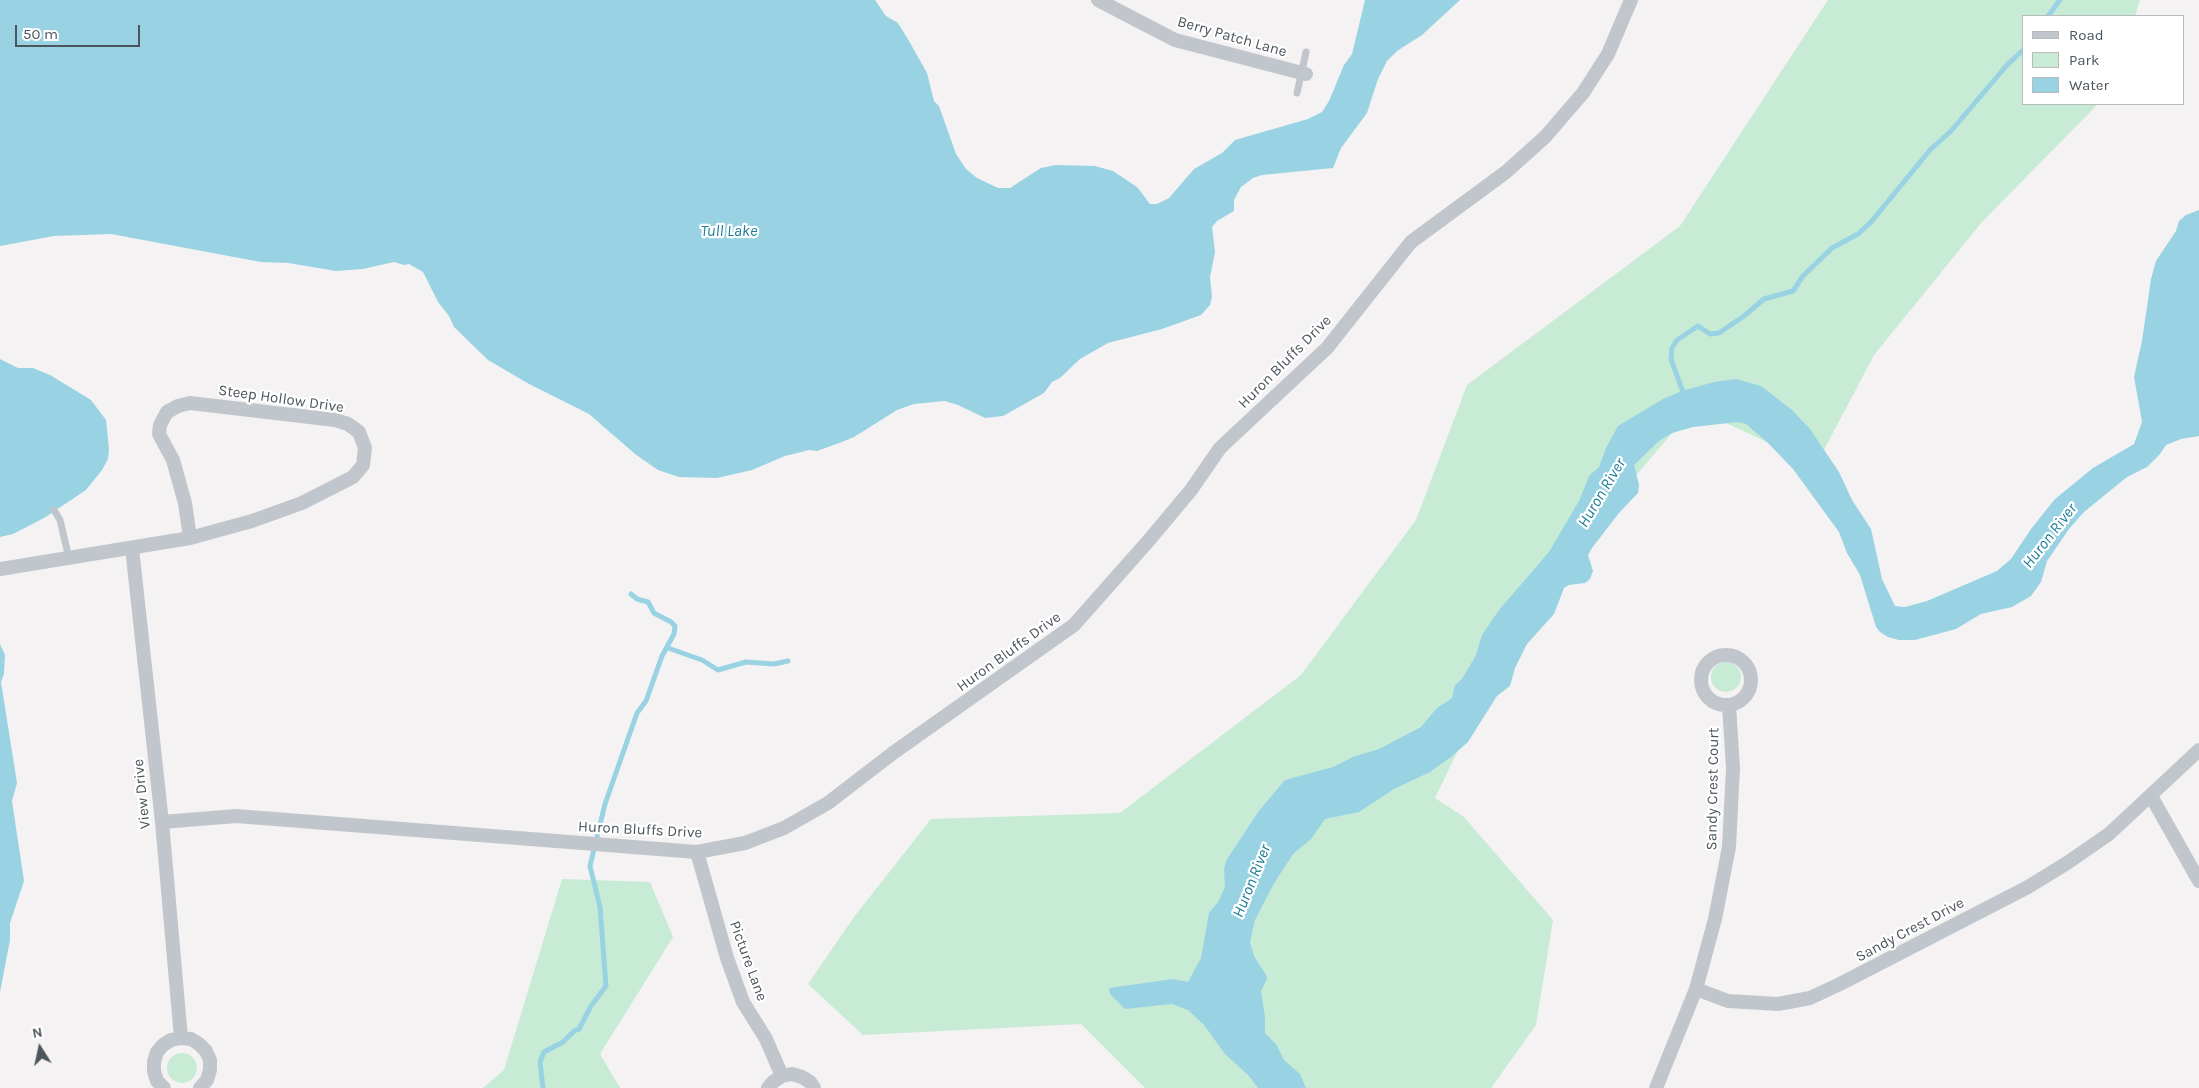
<!DOCTYPE html>
<style>
body{margin:0}
#map{position:relative;width:2199px;height:1088px;overflow:hidden;background:#f4f2f2;font-family:Karla,sans-serif}
canvas{display:block}
.legend{position:absolute;left:2022px;top:15px;width:162px;height:90px;box-sizing:border-box;background:#fff;border:1px solid #b7bbbe;margin:0;padding:6px 9px;list-style:none;font-size:15px;color:#4c555d}
.legend li{display:flex;align-items:center;gap:10px;height:25px}
.legend b{width:25px;border:1px solid #b7bbbe}
.north{position:absolute;left:15px;top:1023px;width:50px;height:50px;-webkit-text-stroke:4px #fff;paint-order:stroke;rotate:350deg;font-size:14px;font-weight:700;line-height:20px;text-align:center;color:#4c555d}
.north::after{content:'';display:block;margin:auto;width:18px;height:22px;background:#4c555d;clip-path:polygon(50% 0,100% 100%,50% 72%,0 100%)}
.scale{position:absolute;left:15px;top:25px;width:125px;height:22px;box-sizing:border-box;border:2px solid #4c555d;border-top:0;padding-left:6px;font-size:15px;line-height:18px;white-space:nowrap;color:#4c555d;-webkit-text-stroke:4px #fff;paint-order:stroke}
</style>
<div id="map">
<canvas width="2199" height="1088"></canvas>
<ul class="legend">
<li><b style="height:6px;background:#c0c6cc"></b>Road</li>
<li><b style="height:14px;background:#c7ebd5"></b>Park</li>
<li><b style="height:14px;background:#99d3e3"></b>Water</li>
</ul>
<div class="north">N</div>
<div class="scale">50 m</div>
</div>
<script>
const context = document.querySelector('canvas').getContext('2d');
context.lineJoin = 'round';
function fill(path, color) { context.fillStyle = color; context.fill(path, 'evenodd'); }
const shape = rows => new Path2D(rows.map(r => 'M' + r).join(''));
function strokePath(path, color, width, dash) { context.strokeStyle = color; context.lineWidth = width; context.lineCap = dash ? 'butt' : 'round'; context.setLineDash(dash || []); context.stroke(path); }
function write(font, color, halo, rows, align = 'center') {
  context.font = font + ' Karla,sans-serif'; context.lineWidth = 4.5; context.setLineDash([]); context.textBaseline = 'middle'; context.strokeStyle = halo; context.fillStyle = color; for (const [text, x, y, turn = 0] of rows) {
    context.save(); context.translate(x, y); context.rotate((+turn || 0) * Math.PI / 180); context.textAlign = isNaN(turn) ? turn : align; if (halo) context.strokeText(text, 0, 0); context.fillText(text, 0, 0); context.restore();
  }
}
const green = shape([
 [1828,0,2140,0,2135,16,2023,16,2023,104,2098,104,1982,222,1874,355,1816,465,1694,408,1533,594,1435,798,1464,817,1553,920,1536,1025,1491,1088,1145,1088,1081,1024,863,1035,808,984,854,917,931,819,1120,813,1301,675,1416,520,1467,385,1680,226],
 '1711 677a15 15 0 1 1 30 0a15 15 0 1 1-30 0Z',
 [562,879,650,882,673,937,600,1054,620,1088,483,1088,504,1070],
 '167 1068a15 15 0 1 1 30 0a15 15 0 1 1-30 0Z'
]);
const water = shape([
 [0,0,875,0,886,16,898,23,909,41,927,73,934,101,939,106,956,154,966,169,977,178,998,188,1010,188,1041,168,1056,165,1095,166,1113,171,1137,187,1150,204,1157,204,1169,198,1194,169,1222,153,1235,140,1308,119,1322,112,1329,101,1344,65,1352,54,1365,0,1460,0,1422,35,1397,51,1387,61,1378,79,1367,113,1341,148,1333,168,1262,175,1253,178,1241,187,1234,200,1234,211,1217,221,1212,227,1215,252,1210,277,1212,297,1210,305,1201,315,1162,329,1108,343,1080,359,1060,378,1052,382,1044,393,1003,416,985,418,958,405,945,401,914,404,897,410,854,437,842,442,817,451,809,450,785,456,752,470,717,478,679,477,658,470,635,454,589,414,529,384,488,360,454,327,449,316,438,302,423,272,409,264,404,265,394,262,363,269,336,271,288,263,261,262,111,234,54,236,0,246],
 [2199,210,2199,436,2181,439,2166,445,2160,454,2147,467,2127,477,2084,512,2069,529,2047,561,2041,582,2031,596,2012,607,1981,614,1956,629,1915,640,1899,640,1888,637,1880,632,1876,627,1860,575,1847,553,1839,532,1793,469,1767,442,1746,424,1738,422,1693,427,1672,433,1659,441,1634,465,1639,485,1638,493,1619,513,1592,548,1588,555,1593,571,1590,579,1585,583,1569,585,1564,588,1554,614,1527,644,1515,668,1510,686,1497,696,1468,742,1451,757,1430,772,1394,789,1359,812,1325,819,1311,839,1293,854,1273,885,1255,920,1250,942,1254,956,1266,975,1267,979,1261,991,1265,1017,1265,1033,1276,1044,1284,1060,1300,1074,1306,1088,1258,1088,1249,1076,1225,1054,1204,1025,1188,1010,1172,1004,1125,1009,1110,994,1109,988,1173,979,1188,982,1201,958,1209,913,1218,902,1225,887,1224,869,1226,861,1258,812,1285,780,1333,767,1353,757,1379,749,1421,727,1437,708,1452,698,1455,685,1462,679,1476,655,1482,635,1499,610,1549,552,1579,501,1589,476,1599,467,1606,448,1618,426,1663,399,1682,391,1714,382,1736,379,1761,386,1792,410,1810,429,1839,472,1852,500,1871,529,1882,579,1895,606,1905,607,1927,601,1997,571,2011,559,2031,529,2055,499,2093,468,2134,444,2142,422,2134,377,2142,341,2151,279,2156,261,2176,231,2179,221,2186,215],
 [0,359,18,368,33,368,50,375,91,400,106,420,109,449,108,459,102,470,86,490,44,518,13,534,0,537],
 [0,644,5,655,4,674,1,682,17,783,12,801,24,881,10,923,10,940,0,992]
]);
const stream = shape([
 [2048,16,2060,0],
 [1684,395,1671,359,1672,348,1677,340,1698,326,1710,334,1719,333,1744,316,1764,299,1793,291,1803,276,1832,248,1858,234,1871,222,1930,150,1951,131,2007,65,2023,50],
 [668,648,702,660,718,670,746,662,774,664,788,661],
 [543,1088,540,1062,544,1052,563,1042,574,1031,579,1029,591,1006,606,986,600,907,590,866,605,804,637,713,646,701,662,656,674,634,675,626,671,622,654,613,648,602,637,599,631,594]
]);
const lane = shape([
 [1297,93,1306,52],
 [54,510,60,520,69,558]
]);
const street = shape([
 [1098,0,1175,40,1306,74],
 [132,548,162,822,181,1038],
 [0,569,190,538,252,521,302,503,353,477,363,465,365,448,359,432,348,424,335,420,190,403,178,406,167,412,160,425,159,434,173,460,185,503,190,538],
 '1701 680a25 25 0 1 1 50 0a25 25 0 1 1-50 0Z',
 [2151,796,2199,881],
 [162,822,236,816,697,852,745,843,784,828,828,803,893,753,1074,625,1150,539,1191,490,1220,448,1327,348,1411,242,1506,172,1545,137,1583,93,1608,54,1631,0],
 [697,852,727,958,743,1002,766,1039,782,1076],
 [1696,989,1728,1001,1778,1004,1810,998,1840,984,2028,887,2067,863,2109,834,2199,750],
 [164,1088,157,1081,154,1071,154,1062,157,1052,163,1045,171,1040,181,1038,191,1039,199,1044,206,1051,210,1060,210,1070,207,1080,200,1088],
 [768,1088,773,1082,782,1076,792,1074,802,1077,810,1082,814,1088],
 [1656,1088,1696,989,1715,919,1729,847,1733,768,1729,705]
]);
const streetNames = [
 ["Berry Patch Lane",1232,37,16],
 ["Huron Bluffs Drive",1285,362,-45],
 ["Steep Hollow Drive",281,399,8],
 ["Huron Bluffs Drive",1009,652,-36],
 ["Sandy Crest Court",1713,789,-89],
 ["View Drive",142,794,-96],
 ["Huron Bluffs Drive",640,830,3],
 ["Sandy Crest Drive",1910,930,-28],
 ["Picture Lane",748,961,70]
];
const waterNames = [
 ["Tull Lake",729,231],
 ["Huron River",1602,493,-59],
 ["Huron River",2050,536,-52],
 ["Huron River",1252,881,-68]
];
fill(green, '#c7ebd5');
fill(water, '#99d3e3');
strokePath(stream, '#99d3e3', 5);
strokePath(lane, '#c0c6cc', 7);
strokePath(street, '#c0c6cc', 14);
write('15px', '#4c555d', '#fff', streetNames);
write('italic 16px', '#1d7d97', '#fff', waterNames);
</script>
